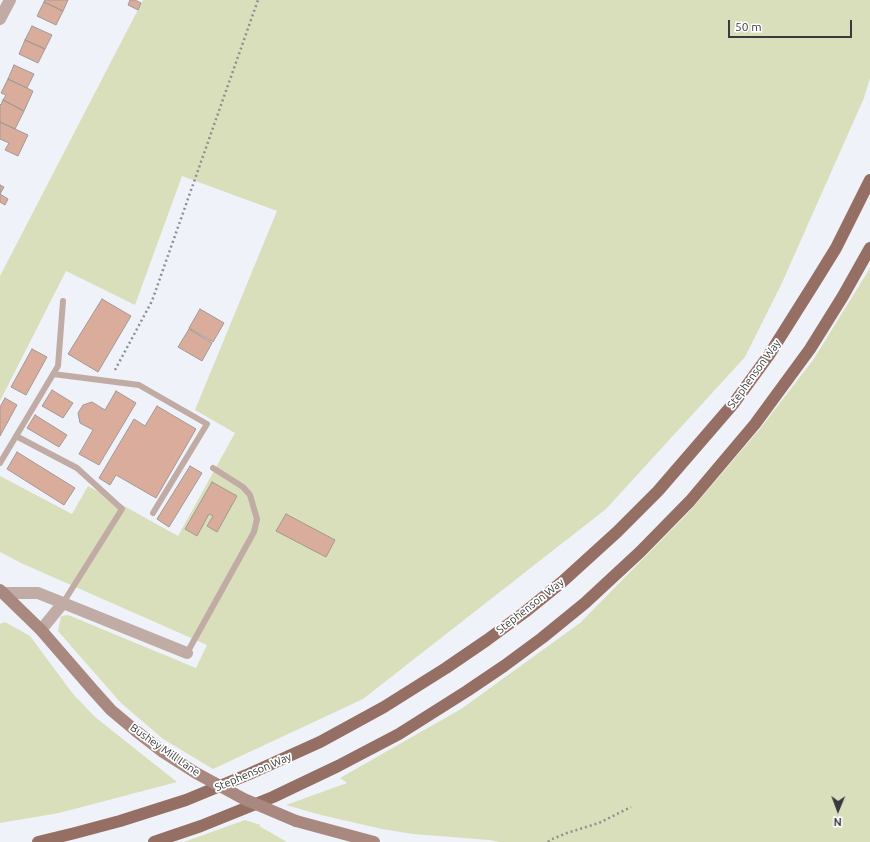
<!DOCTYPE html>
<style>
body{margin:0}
#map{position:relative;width:870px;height:842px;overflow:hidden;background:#f0f2fa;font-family:Ubuntu,sans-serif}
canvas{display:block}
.north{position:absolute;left:818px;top:790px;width:40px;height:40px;-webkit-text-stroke:3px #fff;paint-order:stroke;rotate:181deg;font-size:11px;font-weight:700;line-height:16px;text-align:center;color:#393a3d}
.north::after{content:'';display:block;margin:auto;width:14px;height:18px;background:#393a3d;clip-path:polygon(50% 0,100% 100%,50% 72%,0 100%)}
.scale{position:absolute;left:728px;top:20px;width:124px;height:18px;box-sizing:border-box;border:2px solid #393a3d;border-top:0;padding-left:5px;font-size:12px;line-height:14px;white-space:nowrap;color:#393a3d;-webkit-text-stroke:3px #fff;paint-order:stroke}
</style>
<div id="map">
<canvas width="870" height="842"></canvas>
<div class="north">N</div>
<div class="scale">50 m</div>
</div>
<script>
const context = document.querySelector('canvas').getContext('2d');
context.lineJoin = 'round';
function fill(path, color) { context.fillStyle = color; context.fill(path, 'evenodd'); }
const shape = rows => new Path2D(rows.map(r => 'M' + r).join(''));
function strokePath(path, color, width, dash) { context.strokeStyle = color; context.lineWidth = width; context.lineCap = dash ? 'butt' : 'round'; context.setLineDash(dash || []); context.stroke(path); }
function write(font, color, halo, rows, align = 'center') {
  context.font = font + ' Ubuntu,sans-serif'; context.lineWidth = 3.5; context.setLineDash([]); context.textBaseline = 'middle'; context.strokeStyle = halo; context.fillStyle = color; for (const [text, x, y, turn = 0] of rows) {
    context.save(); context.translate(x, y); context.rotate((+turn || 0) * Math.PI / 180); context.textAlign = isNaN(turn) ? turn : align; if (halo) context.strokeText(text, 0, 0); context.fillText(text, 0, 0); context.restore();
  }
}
const green = shape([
 [143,0,870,0,870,78,864,98,781,285,745,357,606,509,363,699,213,769,163,739,120,702,58,631,61,616,68,615,196,668,207,645,21,563,0,552,0,476,72,514,88,486,178,536,235,433,195,410,277,211,182,176,135,305,66,271,0,401,0,276],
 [870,268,870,842,500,842,489,840,413,834,382,829,321,815,286,805,347,783,340,778,461,709,580,623,689,512,759,430,813,360],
 [5,622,30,636,73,694,95,717,177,782,59,813,0,823,0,624],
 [245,820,261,825,259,826,287,842,184,842]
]);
const building = shape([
 [45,0,68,0,63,11,44,2,45,0],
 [130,0,135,0,141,3,138,10,128,5,130,0],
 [44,2,63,11,56,25,37,16,44,2],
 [32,26,52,35,45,49,25,40,32,26],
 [25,40,45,49,38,63,19,54,25,40],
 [14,65,34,74,27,88,8,79,14,65],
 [8,79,33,91,24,111,3,100,6,95,1,93,8,79],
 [3,100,24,111,15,129,0,122,0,104,1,105,3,100],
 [0,122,28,135,18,156,5,150,9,143,0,139,0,122],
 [0,185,4,187,0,194,0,185],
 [0,194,8,199,5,205,0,202,0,194],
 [102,299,131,316,98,372,68,354,102,299],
 [200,309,224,323,213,342,189,328,200,309],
 [189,329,212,343,202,361,178,347,189,329],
 [32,349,47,357,26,395,11,387,32,349],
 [52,390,73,403,63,418,42,406,52,390],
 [116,391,136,403,99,465,79,454,93,430,80,423,78,413,83,405,92,402,105,410,116,391],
 [5,398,17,405,0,436,0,407,5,398],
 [157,406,196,429,156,498,116,475,110,485,99,478,134,419,145,426,157,406],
 [35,415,67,435,59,447,27,428,35,415],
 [17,452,75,488,64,505,7,469,17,452],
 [190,466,202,473,169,527,157,519,190,466],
 [212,482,237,496,217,532,207,526,213,516,209,514,197,536,185,529,212,482],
 [286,514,335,540,326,557,276,531,286,514]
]);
const path = shape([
 [115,370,152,301,258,0],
 [548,842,550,840,567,833,599,823,631,807]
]);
const lane = shape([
 [53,374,139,385,207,424,153,513],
 [16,436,77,468,122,509,63,603],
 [0,463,58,366,63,301],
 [187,653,254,532,257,519,250,495,243,487,213,468]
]);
const street = shape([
 [0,19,10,0],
 [3,593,38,593,63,603],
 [41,630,63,603,187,653]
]);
const secondary = shape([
 [0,590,41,630,93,690,111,710,136,731],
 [296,821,374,842]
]);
const primary = shape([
 [38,842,75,833,120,821,186,800,249,774,320,742,384,707,446,668,487,640,525,612,562,582,617,532,658,491,734,403,769,355,815,282,836,248,870,180],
 [154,842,201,826,273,797,338,766,399,734,467,691,504,666,542,638,585,603,640,552,690,501,755,424,810,349,843,296,870,248]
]);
const secondaryBridge = shape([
 [136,731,163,752,196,773,244,799,296,821]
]);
const streetNames = [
 ["Stephenson Way",754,374,-54],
 ["Stephenson Way",530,606,-38],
 ["Bushey Mill Lane",165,750,35],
 ["Stephenson Way",253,772,-23]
];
fill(green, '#d9dfba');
fill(building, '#daac9b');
strokePath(building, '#a09996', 1);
strokePath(path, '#8d8f94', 2.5, [2, 3]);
strokePath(lane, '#c1aba5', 6);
strokePath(street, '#c1aba5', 12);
strokePath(secondary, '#a8887f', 12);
strokePath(primary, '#956f64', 12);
strokePath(secondaryBridge, '#a8887f', 12);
write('11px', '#393a3d', '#fff', streetNames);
</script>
